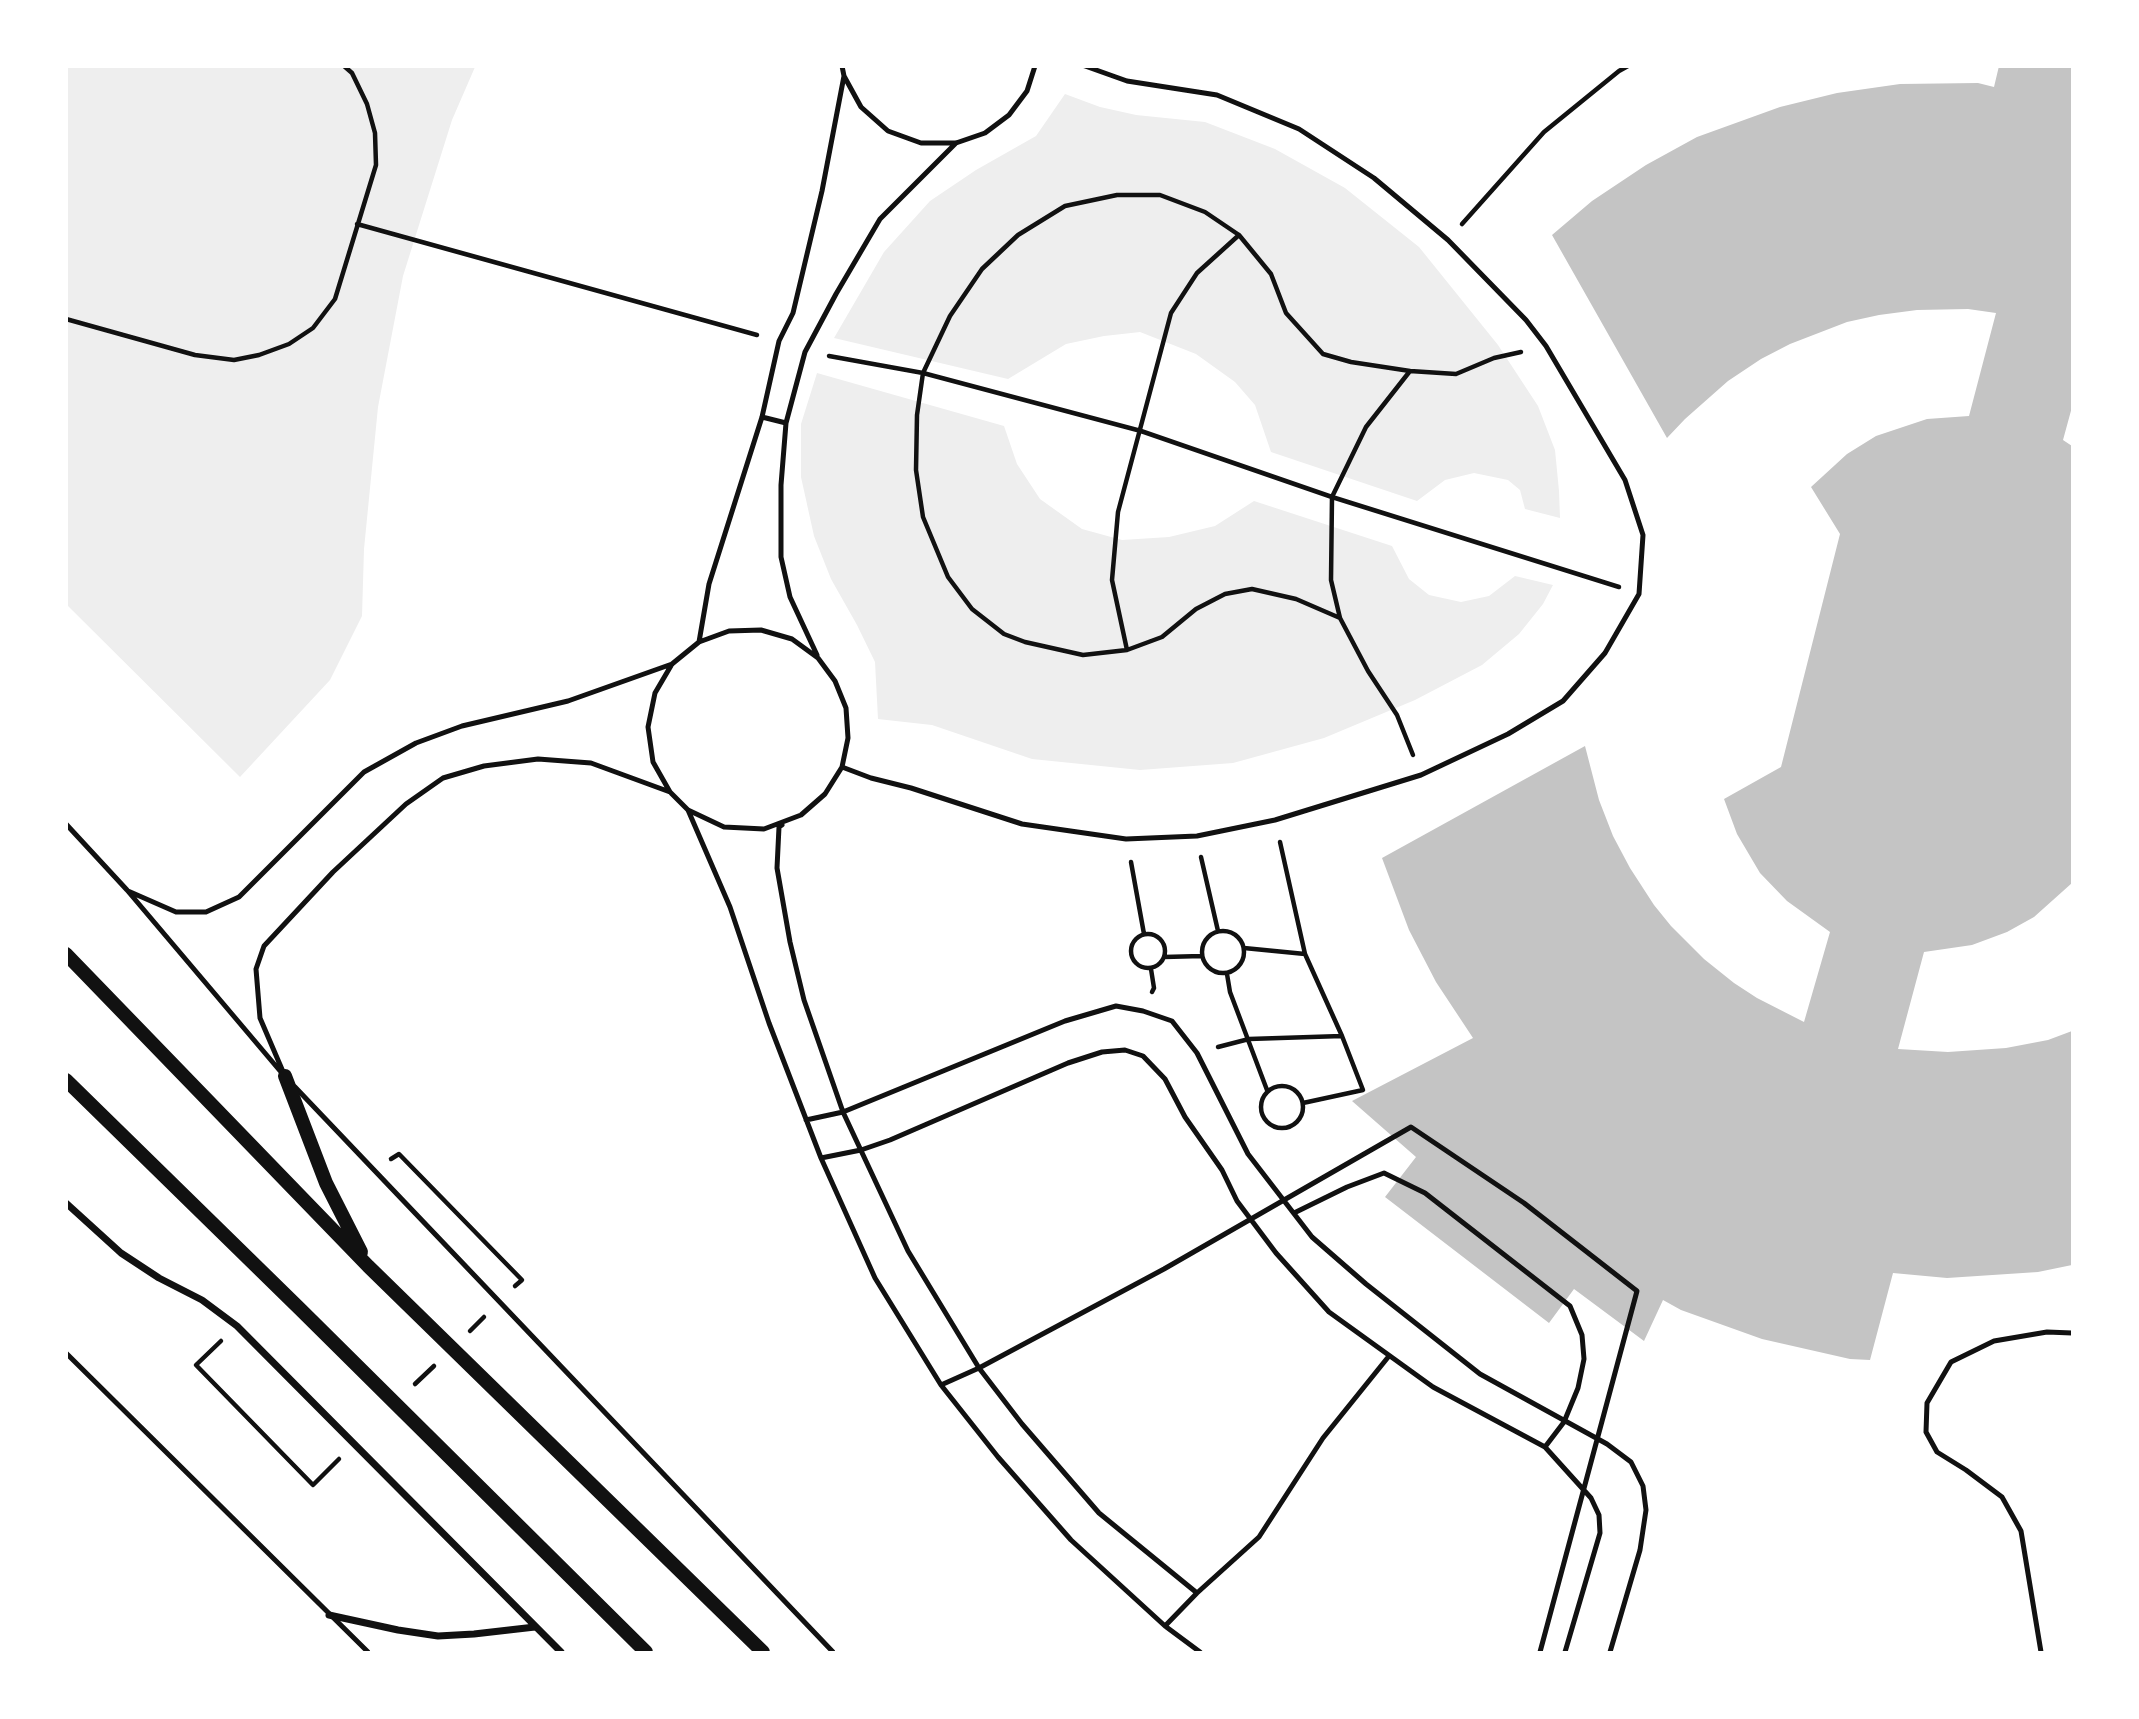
<!DOCTYPE html>
<style>
body{margin:0}
#map{position:relative;width:2139px;height:1719px;overflow:hidden;background:#fff;font-family:"Golos Text",sans-serif}
canvas{display:block}
.frame{position:absolute;inset:0;border:68px solid #fff;pointer-events:none}
</style>
<div id="map">
<canvas width="2139" height="1719"></canvas>
<div class="frame"></div>
</div>
<script>
const context = document.querySelector('canvas').getContext('2d');
context.lineJoin = 'round';
function fill(path, color) { context.fillStyle = color; context.fill(path, 'evenodd'); }
const shape = rows => new Path2D(rows.map(r => 'M' + r).join(''));
function strokePath(path, color, width, dash) { context.strokeStyle = color; context.lineWidth = width; context.lineCap = dash ? 'butt' : 'round'; context.setLineDash(dash || []); context.stroke(path); }
const green = shape([
 [66,67,475,67,452,120,403,276,378,407,364,549,362,616,330,680,240,777,67,605],
 [1065,94,1100,107,1136,115,1205,122,1275,149,1345,188,1419,247,1498,345,1538,406,1555,450,1559,491,1560,518,1525,509,1520,490,1508,480,1474,473,1445,480,1417,501,1271,452,1255,405,1235,382,1196,354,1140,332,1104,336,1066,344,1008,379,834,338,884,252,930,201,976,170,1036,136],
 [817,373,1004,426,1017,464,1040,499,1082,529,1122,540,1169,537,1215,526,1254,501,1392,546,1409,579,1429,595,1461,602,1489,596,1515,576,1553,585,1543,604,1519,634,1482,665,1415,700,1324,738,1233,763,1140,770,1032,759,932,725,878,719,875,662,857,625,831,579,814,536,801,477,801,424]
]);
const building = shape([
 [1999,66,2072,66,2072,407,2063,440,2072,446,2072,883,2034,917,2007,932,1972,945,1924,952,1898,1049,1948,1052,2006,1048,2048,1040,2072,1031,2072,1265,2038,1272,1947,1278,1893,1273,1870,1360,1850,1359,1762,1339,1681,1310,1663,1300,1644,1341,1574,1289,1549,1323,1385,1197,1416,1157,1352,1101,1473,1038,1436,982,1409,930,1382,858,1585,746,1599,800,1613,836,1630,868,1654,905,1671,926,1704,959,1734,983,1757,998,1804,1022,1830,932,1787,901,1760,873,1737,834,1724,799,1781,767,1840,534,1811,487,1847,454,1876,436,1927,419,1969,416,1996,313,1968,309,1917,310,1879,315,1847,322,1790,344,1761,359,1728,381,1685,419,1667,438,1552,235,1592,201,1646,165,1697,137,1780,107,1837,93,1900,84,1978,83,1994,87]
]);
const path = shape([
 [357,224,757,335],
 [1462,224,1544,132,1619,71,1628,66],
 [66,319,195,355,234,360,259,355,289,344,313,328,335,299,376,165,375,133,367,104,352,73,344,66],
 [829,356,923,373,1141,431,1332,497,1619,587],
 [1340,618,1296,599,1252,589,1225,594,1196,609,1162,637,1127,650,1083,655,1025,642,1004,634,972,609,948,577,923,517,916,470,917,415,923,373,950,316,982,269,1018,235,1065,206,1117,195,1160,195,1205,212,1239,235,1271,274,1286,313,1323,354,1351,362,1410,371],
 [1127,650,1112,580,1118,512,1171,313,1197,273,1239,235],
 [1413,755,1397,715,1368,671,1340,618,1331,580,1332,497,1366,427,1410,371,1456,374,1494,358,1521,352],
 [1280,842,1305,954,1342,1036,1363,1090,1303,1103],
 [1201,857,1218,931],
 [1131,862,1144,934],
 '1202 952a21 21 0 1 1 42 0a21 21 0 1 1-42 0Z',
 '1131 951a17 17 0 1 1 34 0a17 17 0 1 1-34 0Z',
 [1244,948,1305,954],
 [1164,957,1202,956],
 [1151,969,1154,988,1152,992],
 [1227,974,1230,992,1267,1090],
 [1218,1047,1249,1039,1342,1036],
 '1261 1107a21 21 0 1 1 42 0a21 21 0 1 1-42 0Z',
 [391,1159,399,1154,522,1280,515,1286],
 [470,1331,484,1317],
 [221,1341,196,1365,313,1485,339,1459],
 [415,1384,434,1366]
]);
const service = shape([
 [842,66,844,76,861,107,888,131,921,143,956,143,985,133,1009,115,1027,91,1035,66],
 [762,417,786,423],
 [699,642,709,584,762,417,779,341,793,313,822,191,844,76],
 [817,655,790,597,781,557,781,485,786,423,805,352,836,294,880,219,956,143],
 [842,767,871,778,911,788,1022,824,1126,839,1197,836,1275,820,1421,775,1508,734,1563,701,1605,653,1639,594,1643,535,1625,480,1546,346,1526,320,1448,240,1374,178,1299,129,1217,95,1127,81,1085,66],
 [688,810,730,907,769,1023,821,1158,875,1278,941,1385,998,1457,1071,1540,1165,1626,1200,1652],
 [66,824,127,890,281,1072],
 [782,825,779,827,777,868,790,942,804,1000,843,1112,908,1251,979,1368,1022,1424,1099,1513,1197,1593],
 [128,891,176,912,206,912,239,897,364,772,416,743,462,726,568,701,672,664],
 [284,1074,260,1018,256,969,264,946,333,872,406,804,443,778,484,766,538,759,591,763,670,792,688,810,724,827,764,829,801,815,825,794,842,767,848,738,846,708,835,681,818,658,792,639,761,630,729,631,699,642,672,664,655,693,648,727,653,762,670,792],
 [295,1087,833,1652],
 [806,1120,843,1112,1065,1021,1116,1006,1143,1011,1172,1021,1197,1053,1248,1154,1312,1237,1366,1284,1480,1374,1607,1444,1631,1462,1643,1486,1646,1510,1640,1550,1610,1652],
 [821,1158,861,1150,890,1140,1068,1063,1102,1052,1125,1050,1143,1056,1165,1079,1185,1117,1222,1170,1237,1201,1276,1253,1329,1312,1433,1387,1545,1447,1591,1498,1599,1515,1600,1533,1565,1652],
 [1294,1213,1347,1187,1384,1173,1425,1193,1570,1306,1582,1335,1584,1359,1578,1388,1564,1422,1545,1447],
 [66,1353,368,1652],
 [941,1385,979,1368,1164,1269,1411,1127,1524,1203,1637,1291,1540,1652],
 [1165,1626,1197,1593,1259,1537,1323,1438,1389,1356],
 [2041,1652,2021,1531,2002,1497,1966,1470,1937,1452,1926,1432,1927,1403,1951,1362,1994,1341,2047,1332,2072,1333]
]);
const minor = shape([
 [66,1203,121,1253,159,1278,202,1300,237,1326,561,1652],
 [329,1615,398,1630,438,1636,474,1634,535,1627]
]);
const secondary = shape([
 [66,954,368,1266,763,1652],
 [285,1076,326,1183,361,1252],
 [66,1080,300,1309,646,1652]
]);
fill(green, '#eee');
fill(building, '#c4c4c4');
strokePath(path, '#111', 4.5);
strokePath(service, '#111', 5);
strokePath(minor, '#111', 7);
strokePath(secondary, '#111', 14);
</script>
